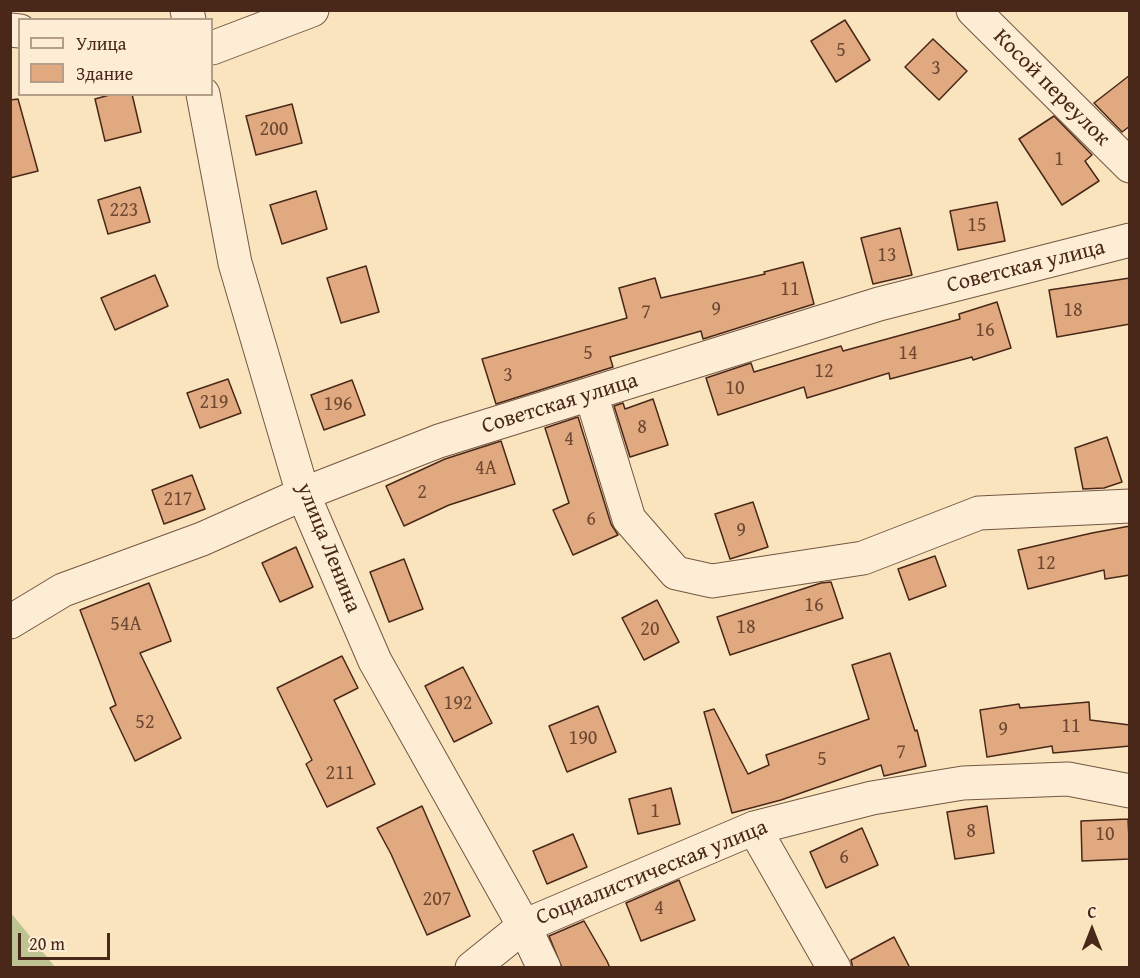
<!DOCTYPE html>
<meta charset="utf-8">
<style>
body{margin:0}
#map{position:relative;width:1140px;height:978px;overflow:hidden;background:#fae4bd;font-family:"Gentium Book Plus",serif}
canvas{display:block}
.frame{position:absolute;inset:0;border:12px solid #492719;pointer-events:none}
.legend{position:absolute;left:18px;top:18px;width:195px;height:78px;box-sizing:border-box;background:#fcedd4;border:2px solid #b49e89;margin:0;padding:8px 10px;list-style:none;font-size:18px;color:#492719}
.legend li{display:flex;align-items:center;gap:12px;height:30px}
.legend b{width:30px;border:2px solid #b49e89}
.north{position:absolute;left:1062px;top:900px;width:60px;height:60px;-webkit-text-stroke:4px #fcedd4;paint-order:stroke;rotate:0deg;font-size:16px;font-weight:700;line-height:24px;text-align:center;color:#492719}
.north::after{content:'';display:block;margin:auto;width:21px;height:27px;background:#492719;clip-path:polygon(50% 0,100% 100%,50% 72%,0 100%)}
.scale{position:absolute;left:18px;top:933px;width:92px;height:27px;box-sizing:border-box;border:3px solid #492719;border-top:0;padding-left:8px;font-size:18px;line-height:21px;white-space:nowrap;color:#492719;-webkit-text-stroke:4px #fcedd4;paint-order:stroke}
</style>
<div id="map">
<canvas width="1140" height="978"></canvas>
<div class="frame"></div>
<ul class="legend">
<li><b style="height:8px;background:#fcedd4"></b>Улица</li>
<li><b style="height:16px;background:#e0a97f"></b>Здание</li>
</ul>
<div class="north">С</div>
<div class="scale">20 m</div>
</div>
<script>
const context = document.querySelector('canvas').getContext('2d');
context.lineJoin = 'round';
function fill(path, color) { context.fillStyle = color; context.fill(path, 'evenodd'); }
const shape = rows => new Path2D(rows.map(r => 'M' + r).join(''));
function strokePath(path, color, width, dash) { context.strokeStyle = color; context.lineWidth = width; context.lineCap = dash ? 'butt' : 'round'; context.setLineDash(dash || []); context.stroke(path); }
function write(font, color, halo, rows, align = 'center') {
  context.font = font + ' "Gentium Book Plus",serif'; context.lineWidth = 6; context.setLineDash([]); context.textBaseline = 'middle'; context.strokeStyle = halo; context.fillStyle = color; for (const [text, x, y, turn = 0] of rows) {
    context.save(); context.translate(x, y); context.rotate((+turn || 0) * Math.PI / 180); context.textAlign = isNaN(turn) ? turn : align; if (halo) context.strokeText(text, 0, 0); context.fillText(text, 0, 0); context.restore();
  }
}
const green = shape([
 [10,913,11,913,55,967,11,967]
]);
const building = shape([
 [845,20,870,60,836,82,811,41,845,20],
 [933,39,967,71,939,100,905,67,933,39],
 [1130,75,1130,126,1122,132,1094,103,1130,75],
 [113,94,132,94,141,132,105,141,95,99,113,94],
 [18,99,38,171,10,178,10,100,18,99],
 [292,104,302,143,256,155,246,116,292,104],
 [1054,116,1092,155,1085,161,1099,181,1062,205,1019,139,1054,116],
 [140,187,150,222,108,234,98,200,140,187],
 [316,191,327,229,282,244,270,205,316,191],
 [997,202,1005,241,958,250,950,211,997,202],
 [900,228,912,275,873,284,861,238,900,228],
 [803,262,814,304,703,339,701,331,610,357,613,367,496,404,482,359,627,318,619,288,655,278,661,298,765,274,764,272,803,262],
 [366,266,379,312,341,323,327,278,366,266],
 [155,275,168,306,115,330,101,298,155,275],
 [1130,278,1130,324,1057,337,1049,290,1130,278],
 [997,302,1011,348,973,360,972,357,890,379,889,373,807,398,804,387,718,415,706,378,751,363,754,372,841,346,843,351,960,319,959,314,997,302],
 [228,379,241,413,200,428,187,393,228,379],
 [352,380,365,415,324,430,311,395,352,380],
 [653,399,668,445,630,457,614,406,623,403,625,409,653,399],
 [578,417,611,524,618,535,573,555,553,510,569,503,545,428,578,417],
 [1107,437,1122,482,1104,488,1083,489,1075,448,1107,437],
 [501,441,515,484,449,505,404,526,386,486,445,459,501,441],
 [192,475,205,509,164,524,152,490,192,475],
 [753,502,768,547,730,559,715,514,753,502],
 [1130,526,1130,575,1105,579,1104,570,1028,589,1018,550,1092,533,1130,526],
 [296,547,313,587,280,602,262,563,296,547],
 [935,556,946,586,909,600,898,569,935,556],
 [404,559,423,609,389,622,370,572,404,559],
 [831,582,843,618,730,655,717,617,821,583,831,582],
 [149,583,171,641,140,653,181,738,135,761,110,708,116,705,80,610,149,583],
 [657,600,679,642,644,660,622,618,657,600],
 [890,653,915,731,917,730,926,766,884,776,881,765,781,800,732,813,704,712,714,709,748,774,769,765,766,755,869,719,852,665,890,653],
 [342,656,358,688,334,700,375,784,327,807,306,764,312,760,277,688,342,656],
 [463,667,492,723,454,742,425,686,463,667],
 [1089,702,1090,720,1130,725,1130,746,1053,753,1052,746,987,757,980,710,1019,704,1020,708,1089,702],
 [598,706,616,752,567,772,549,726,598,706],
 [671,788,680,824,638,834,629,799,671,788],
 [422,806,470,916,427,935,391,854,377,828,422,806],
 [987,806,994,853,955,859,947,812,987,806],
 [1128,819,1130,859,1082,861,1081,821,1128,819],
 [862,828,878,865,826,888,810,852,862,828],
 [573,834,587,867,547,884,533,851,573,834],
 [679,880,695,920,641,941,626,903,679,880],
 [584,921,607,961,610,968,562,968,549,936,584,921],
 [894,937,910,968,853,968,851,960,894,937]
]);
const minor = shape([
 [187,10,189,20],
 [973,10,1130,166],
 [10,30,20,31],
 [212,48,312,10],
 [203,94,235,263,303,494,375,661,524,926,544,968],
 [591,394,629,519,676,573,712,581,863,558,979,513,1130,506],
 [10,622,63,590,202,539,303,494,439,441,879,304,1130,240],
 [754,828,834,968],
 [472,968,524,926,754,828,872,798,963,783,1068,779,1130,791]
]);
const numberNames = [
 ["5",841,51],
 ["3",936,69],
 ["200",274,130],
 ["1",1059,160],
 ["223",124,211],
 ["15",977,226],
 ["13",887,256],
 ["11",790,290],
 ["9",716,310],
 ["18",1073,311],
 ["7",646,313],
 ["16",985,331],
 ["5",588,354],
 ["14",908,354],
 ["12",824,372],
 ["3",508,376],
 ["10",735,389],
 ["219",214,403],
 ["196",338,405],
 ["8",642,428],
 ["4",569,440],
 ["4А",486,469],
 ["2",422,493],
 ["217",178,500],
 ["6",591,520],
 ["9",741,531],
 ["12",1046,564],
 ["16",814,606],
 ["54А",126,625],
 ["18",746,628],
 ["20",650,630],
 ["192",458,704],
 ["52",145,723],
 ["11",1071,727],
 ["9",1003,730],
 ["190",583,739],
 ["7",901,753],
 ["5",822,760],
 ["211",340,774],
 ["1",655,812],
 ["8",971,832],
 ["10",1105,835],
 ["6",844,858],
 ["207",437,900],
 ["4",659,909]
];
const streetNames = [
 ["Косой переулок",1051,88,45],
 ["Советская улица",1026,267,-14],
 ["Советская улица",560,404,-17],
 ["улица Ленина",328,548,68],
 ["Социалистическая улица",652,873,-22]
];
fill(green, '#bec491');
fill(building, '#e0a97f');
strokePath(building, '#492719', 1.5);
strokePath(minor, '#755642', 35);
strokePath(minor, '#fcedd4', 33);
write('20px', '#6f4832', null, numberNames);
write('22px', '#492719', '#fcedd4', streetNames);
</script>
